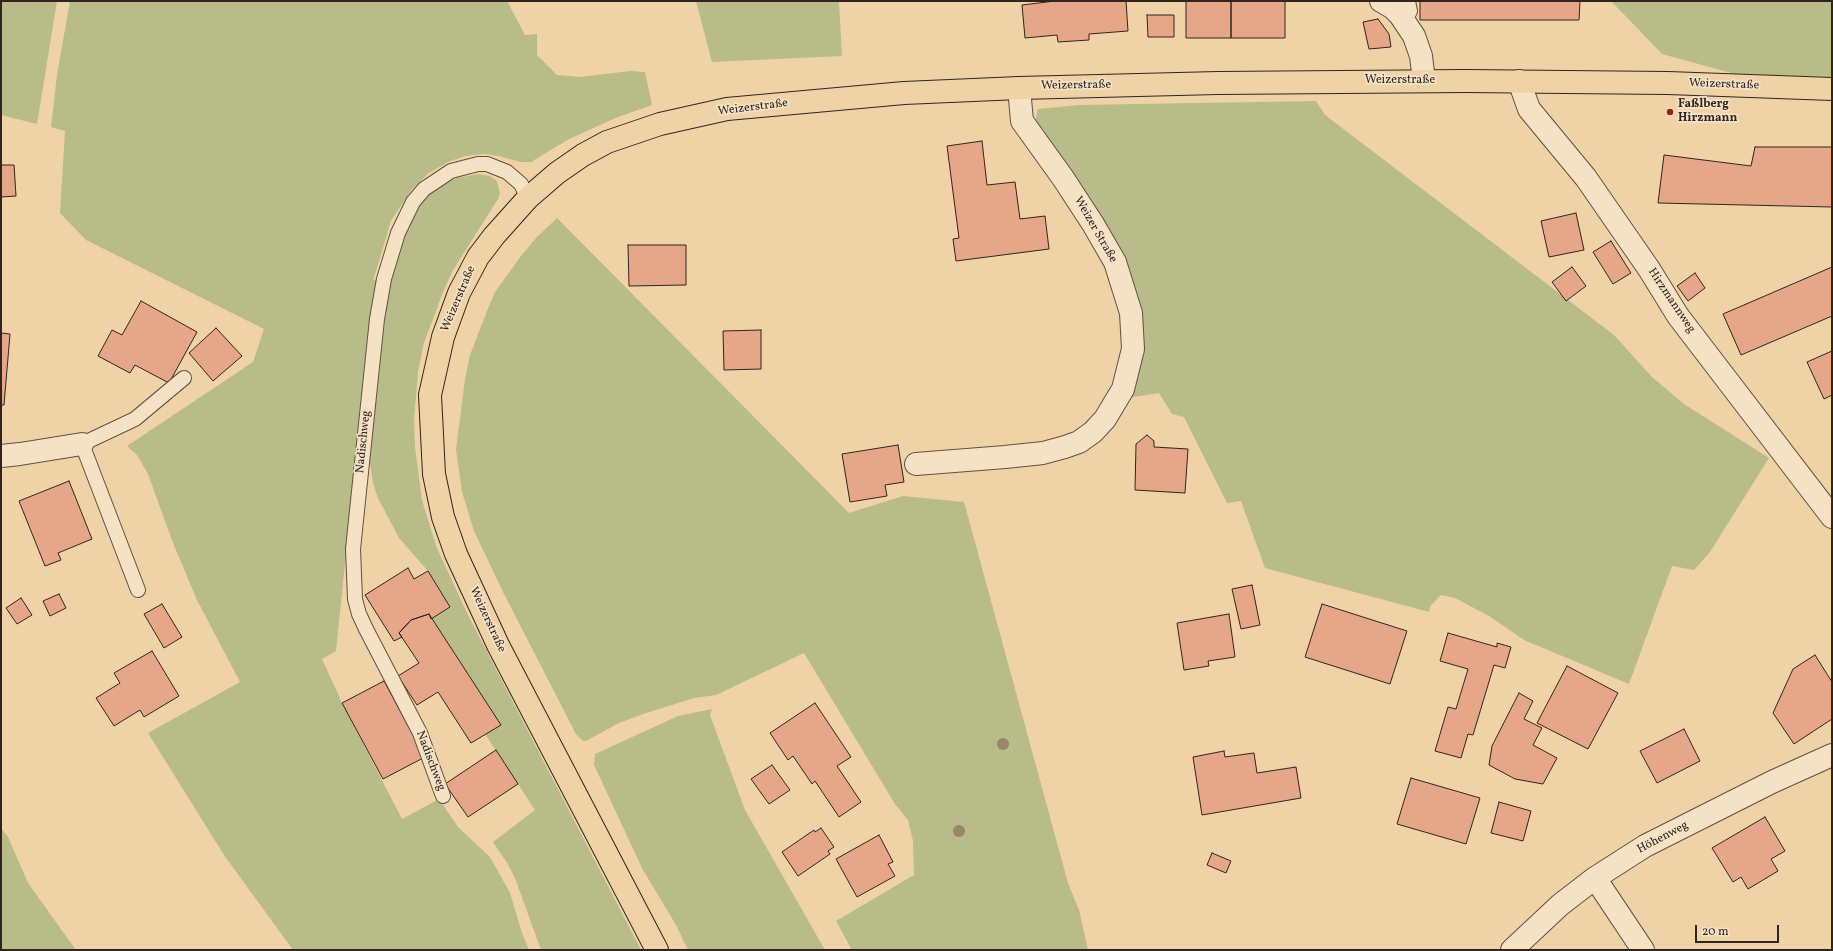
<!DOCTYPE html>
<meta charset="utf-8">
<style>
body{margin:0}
#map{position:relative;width:1833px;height:951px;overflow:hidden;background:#efd2a6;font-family:Vollkorn,serif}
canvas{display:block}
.frame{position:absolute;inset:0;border:2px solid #31241f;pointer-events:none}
.scale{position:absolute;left:1695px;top:925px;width:84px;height:18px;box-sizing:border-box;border:2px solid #31241f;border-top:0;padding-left:5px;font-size:12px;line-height:14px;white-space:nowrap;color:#31241f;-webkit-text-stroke:3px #f5e2c5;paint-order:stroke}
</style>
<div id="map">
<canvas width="1833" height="951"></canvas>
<div class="frame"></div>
<div class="scale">20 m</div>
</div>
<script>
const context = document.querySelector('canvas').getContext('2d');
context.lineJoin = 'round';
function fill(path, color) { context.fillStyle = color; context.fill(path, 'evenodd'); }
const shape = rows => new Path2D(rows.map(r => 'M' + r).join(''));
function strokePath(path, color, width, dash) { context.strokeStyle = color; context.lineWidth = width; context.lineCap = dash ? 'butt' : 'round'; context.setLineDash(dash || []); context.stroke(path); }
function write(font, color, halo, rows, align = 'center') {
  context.font = font + ' Vollkorn,serif'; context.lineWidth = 3.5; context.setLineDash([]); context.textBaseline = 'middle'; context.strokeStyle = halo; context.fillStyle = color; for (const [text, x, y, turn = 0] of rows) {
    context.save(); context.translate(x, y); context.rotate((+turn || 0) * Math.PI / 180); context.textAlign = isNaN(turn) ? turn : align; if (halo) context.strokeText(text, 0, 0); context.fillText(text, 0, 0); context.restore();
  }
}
const green = shape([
 [1,1,57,1,37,124,1,115],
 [70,1,507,1,525,35,537,34,537,55,557,75,581,77,630,71,645,72,652,105,618,117,569,139,531,162,520,162,499,156,484,154,465,156,448,162,429,173,412,189,391,221,373,281,378,278,365,370,336,651,322,659,342,703,402,819,439,799,458,827,490,857,510,893,522,933,529,950,293,950,224,855,148,733,240,682,197,600,173,543,148,474,137,455,127,446,253,362,264,329,86,240,60,213,65,131,51,127,57,75],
 [696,1,839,1,842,56,712,62],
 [1611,1,1832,1,1832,77,1735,74,1662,54],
 [1316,101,1325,115,1614,335,1652,377,1684,404,1769,458,1710,552,1694,570,1672,566,1629,684,1524,640,1489,616,1455,598,1441,595,1431,605,1429,612,1265,568,1241,501,1227,503,1184,417,1172,414,1159,393,1128,398,1143,333,1037,124,1036,118,1038,109,1079,105],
 [478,174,490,176,497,181,500,193,498,199,453,270,443,292,424,343,418,372,414,421,415,447,422,500,436,546,467,613,641,950,541,950,515,878,507,863,493,842,535,810,485,734,500,725,431,619,450,607,428,571,399,538,378,498,373,483,369,456,384,320,391,281,404,235,419,206,429,194,440,185,457,178],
 [557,218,849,513,903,496,964,502,1068,883,1079,910,1088,950,852,950,836,921,914,875,913,841,908,820,895,804,804,653,716,695,694,698,643,714,619,723,586,741,583,741,576,734,504,594,474,531,462,492,456,450,465,379,470,355,487,311,495,292,521,256,537,237],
 [712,709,710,715,745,810,825,950,688,950,676,925,643,870,594,765,595,754,678,716],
 [1,828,8,837,28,883,76,950,1,950]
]);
const building = shape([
 [1055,1,1126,1,1128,31,1089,34,1089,40,1058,42,1057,35,1025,38,1022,5,1055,1],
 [1186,1,1231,1,1231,38,1186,38,1186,1],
 [1231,1,1285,1,1285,38,1231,38,1231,1],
 [1420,1,1580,1,1579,20,1420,20,1420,1],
 [1147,15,1174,15,1174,37,1148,37,1147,15],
 [1378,19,1389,34,1391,47,1369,49,1363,22,1378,19],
 [982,141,987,185,1015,182,1020,219,1045,216,1049,249,956,261,953,239,959,238,947,146,982,141],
 [1755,147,1832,147,1832,207,1658,203,1664,155,1751,166,1755,147],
 [1,165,14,165,16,196,1,197,1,165],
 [1576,213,1584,250,1549,257,1541,221,1576,213],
 [1611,241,1631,273,1613,284,1593,252,1611,241],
 [628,245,686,245,686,285,629,286,628,245],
 [1572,267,1586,286,1566,301,1552,282,1572,267],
 [1832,267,1832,316,1741,355,1723,314,1832,267],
 [1695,273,1705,288,1688,301,1677,286,1695,273],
 [141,301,197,332,169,383,135,365,130,373,98,356,112,330,122,335,141,301],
 [216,328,242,356,213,381,189,353,216,328],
 [761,330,761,369,724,370,723,331,761,330],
 [1,333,10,334,4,405,1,405,1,333],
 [1832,351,1832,395,1824,399,1807,362,1832,351],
 [1147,435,1154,441,1154,447,1188,449,1185,493,1135,490,1136,444,1147,435],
 [898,445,904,482,885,485,887,496,850,502,842,454,898,445],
 [69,481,92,539,58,553,61,560,45,566,19,501,69,481],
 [408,568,414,579,428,571,450,607,431,619,429,614,411,620,399,633,402,637,394,641,365,595,408,568],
 [1252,585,1260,625,1241,629,1232,589,1252,585],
 [59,594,66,608,50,616,43,601,59,594],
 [21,598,32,615,17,624,6,608,21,598],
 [162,604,182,637,164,648,144,614,162,604],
 [1322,604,1407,631,1390,684,1305,657,1322,604],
 [429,614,501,725,471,743,438,692,417,705,398,676,419,663,399,633,411,620,429,614],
 [1229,614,1235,657,1208,661,1209,666,1184,670,1177,623,1229,614],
 [1448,633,1497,647,1497,643,1511,647,1505,668,1494,665,1473,735,1468,734,1461,758,1435,751,1448,707,1456,709,1468,669,1440,661,1448,633],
 [152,651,179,696,144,717,140,710,114,726,96,698,120,683,114,673,152,651],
 [1815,655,1832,682,1832,719,1794,744,1773,713,1793,669,1815,655],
 [1567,666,1618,693,1588,749,1537,723,1567,666],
 [384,681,425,757,383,779,342,703,384,681],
 [1519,693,1533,701,1524,719,1542,728,1533,745,1557,758,1543,784,1515,779,1489,765,1492,746,1519,693],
 [815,703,851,757,837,766,861,802,839,817,815,781,812,784,793,756,788,760,770,733,815,703],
 [1684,729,1700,761,1657,783,1640,751,1684,729],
 [496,750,518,784,468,817,445,784,496,750],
 [1224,751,1225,757,1254,753,1257,773,1296,767,1301,798,1202,815,1193,757,1224,751],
 [772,765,790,790,769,804,751,779,772,765],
 [1411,778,1480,798,1466,844,1397,824,1411,778],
 [1499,802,1531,811,1523,841,1491,833,1499,802],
 [1765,817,1785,851,1771,859,1778,871,1748,889,1741,877,1733,882,1712,848,1765,817],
 [821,828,834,847,828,851,830,854,798,876,782,852,814,830,815,832,821,828],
 [879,835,893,862,888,864,895,876,857,897,836,859,879,835],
 [1212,853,1231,861,1226,873,1207,865,1212,853]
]);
const lane = shape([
 [1405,21,1410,11,1408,1],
 [138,590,82,444,135,419,184,378],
 [443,796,420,733,366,629,359,614,355,599,353,549,377,319,384,279,398,233,413,202,424,189,451,171,478,164,487,164,507,172,521,184,528,198]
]);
const street = shape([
 [1381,1,1393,8,1400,15,1414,36,1421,56,1424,81],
 [1519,81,1529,109,1586,178,1649,269,1678,316,1832,517],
 [1,456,20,454,82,444],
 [916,464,1005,457,1043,453,1065,447,1079,442,1093,432,1105,419,1123,389,1133,349,1131,313,1115,262,1093,224,1063,178,1022,121,1019,88],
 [1595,878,1643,950],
 [1512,950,1560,905,1595,878,1645,846,1772,782,1832,755]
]);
const primary = shape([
 [657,950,498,645,456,554,443,517,434,474,430,395,443,337,459,293,478,257,494,236,528,198,557,173,583,155,607,142,660,124,727,109,904,93,1019,88,1218,83,1465,81,1668,83,1832,89]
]);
const trees = [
 [1003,744],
 [959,831]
];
const markers = [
 [1670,112,4,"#8f2418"]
];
const streetNames = [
 ["Weizerstraße",1400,81],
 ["Weizerstraße",1724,85,2],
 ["Weizerstraße",1076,86,-1],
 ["Weizerstraße",753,108,-7],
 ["Weizer Straße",1095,230,60],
 ["Weizerstraße",459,299,-67],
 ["Hirzmannweg",1671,301,56],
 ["Nadischweg",364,442,-84],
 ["Weizerstraße",487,620,65],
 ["Nadischweg",430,761,69],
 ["Höhenweg",1663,838,-28]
];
const poiNames = [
 ["Faßlberg",1678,105],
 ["Hirzmann",1678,119]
];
fill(green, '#b8bc88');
fill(building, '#e5a788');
strokePath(building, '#31241f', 1);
strokePath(lane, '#605041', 16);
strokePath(street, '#605041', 24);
strokePath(primary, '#31241f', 24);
strokePath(lane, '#f5e2c5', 14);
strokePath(street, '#f5e2c5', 22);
strokePath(primary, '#efd2a6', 22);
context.fillStyle = '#99876a';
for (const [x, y] of trees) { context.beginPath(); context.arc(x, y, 6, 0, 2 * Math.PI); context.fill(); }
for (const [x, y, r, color] of markers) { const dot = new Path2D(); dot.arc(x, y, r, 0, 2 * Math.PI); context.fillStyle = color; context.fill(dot); strokePath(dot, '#f5e2c5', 1.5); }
write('12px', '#31241f', '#f5e2c5', streetNames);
write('bold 12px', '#31241f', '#f5e2c5', poiNames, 'left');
</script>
